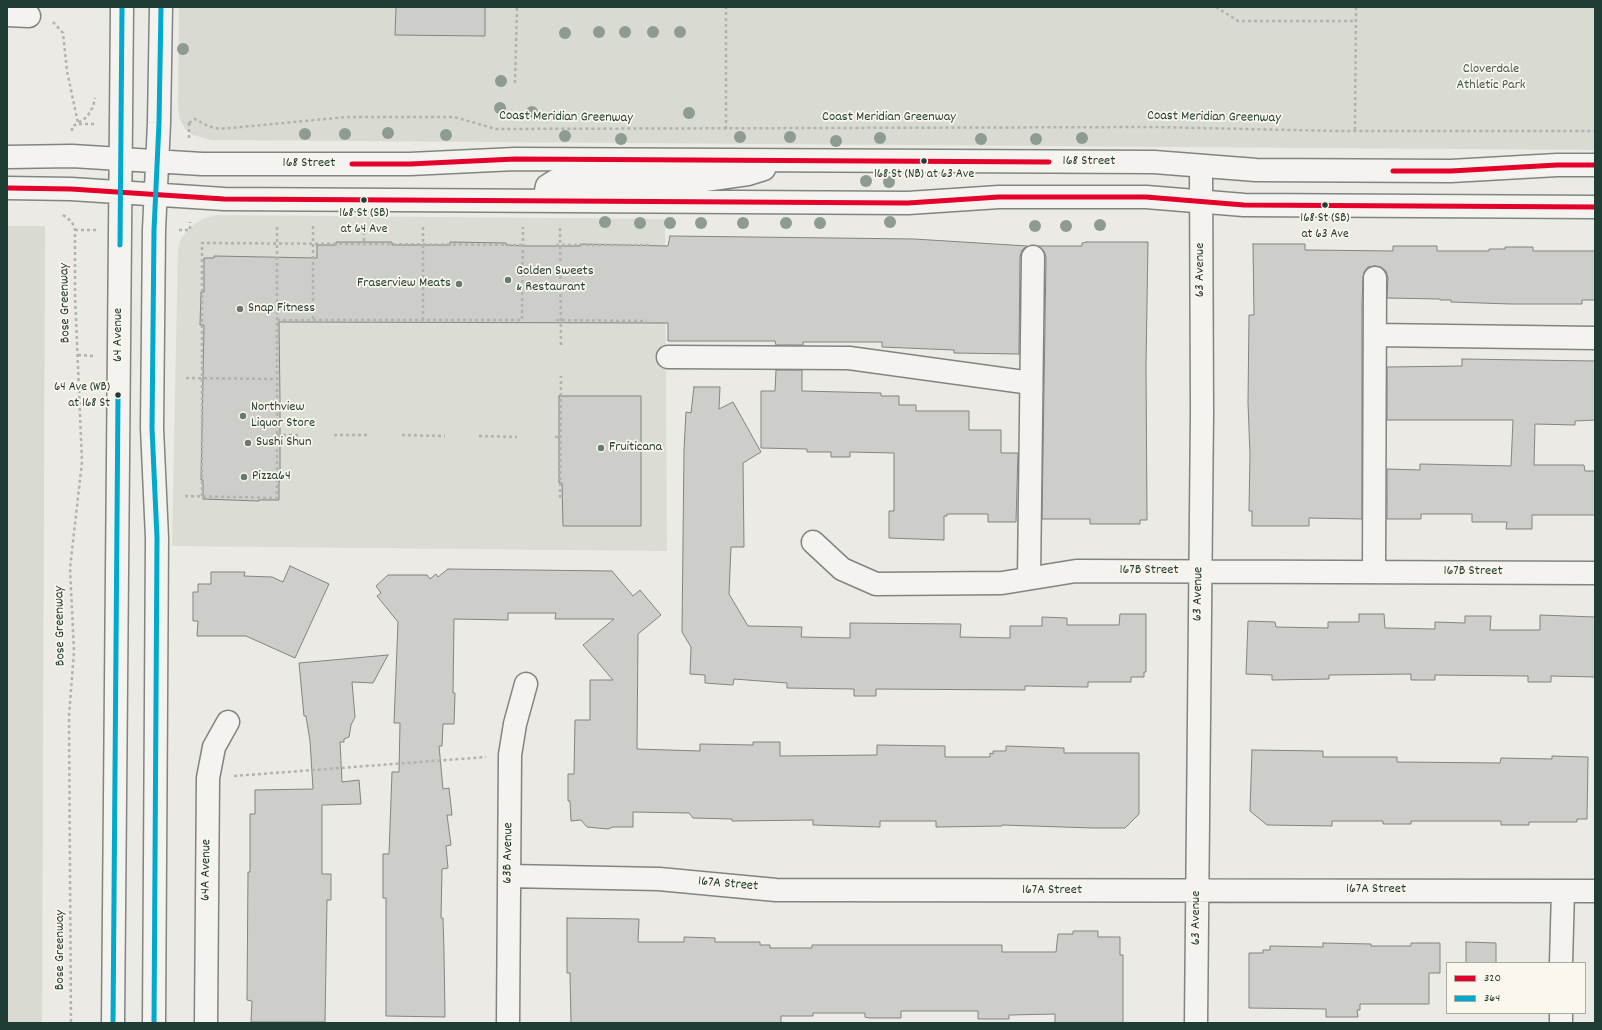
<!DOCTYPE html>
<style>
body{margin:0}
#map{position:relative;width:1602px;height:1030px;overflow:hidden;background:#ebeae4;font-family:Dekko,sans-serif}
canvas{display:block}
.frame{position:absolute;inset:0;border:8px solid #1f3d34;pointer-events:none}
.legend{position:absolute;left:1446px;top:962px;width:140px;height:52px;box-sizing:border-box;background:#fbf7ec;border:1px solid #a3ada2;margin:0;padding:5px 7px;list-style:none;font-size:12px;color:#1f3d34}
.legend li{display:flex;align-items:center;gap:8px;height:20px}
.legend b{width:20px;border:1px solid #a3ada2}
</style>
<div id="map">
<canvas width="1602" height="1030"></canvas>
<div class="frame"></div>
<ul class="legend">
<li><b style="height:5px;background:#e4002b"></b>320</li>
<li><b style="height:5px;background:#00a9ce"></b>364</li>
</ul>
</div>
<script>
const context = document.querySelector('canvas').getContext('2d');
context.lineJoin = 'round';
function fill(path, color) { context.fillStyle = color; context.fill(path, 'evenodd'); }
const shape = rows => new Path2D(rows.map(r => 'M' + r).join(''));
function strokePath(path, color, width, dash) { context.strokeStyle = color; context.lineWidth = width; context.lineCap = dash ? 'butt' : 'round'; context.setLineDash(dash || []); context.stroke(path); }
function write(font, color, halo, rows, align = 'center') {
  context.font = font + ' Dekko,sans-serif'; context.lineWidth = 3.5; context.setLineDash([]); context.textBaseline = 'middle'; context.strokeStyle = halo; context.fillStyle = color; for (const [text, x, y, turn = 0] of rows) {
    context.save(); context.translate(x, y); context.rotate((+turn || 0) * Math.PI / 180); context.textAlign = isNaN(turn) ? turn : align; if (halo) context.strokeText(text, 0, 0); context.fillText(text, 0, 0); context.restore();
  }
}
const built = shape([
 [216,215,665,219,667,551,172,546,178,248,181,238,195,224,203,219]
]);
const green = shape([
 [179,7,1595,7,1595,150,211,140,193,135,186,130,180,120,178,108],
 [7,226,45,226,42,1023,7,1023]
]);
const building = shape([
 [396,7,485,7,485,36,395,35,396,7],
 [670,236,914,239,1027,246,1022,250,1020,257,1019,354,954,353,954,350,882,347,882,342,803,342,803,345,776,345,775,341,668,341,668,323,279,322,280,401,280,481,279,481,279,500,259,500,259,501,203,499,203,480,201,480,204,325,200,325,201,292,204,292,204,258,214,258,214,256,317,258,317,245,336,245,336,242,392,242,392,245,450,245,450,242,506,243,506,245,525,246,580,246,580,244,668,246,670,236],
 [1087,242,1148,242,1146,365,1147,520,1140,520,1140,524,1090,524,1090,519,1042,519,1046,257,1044,251,1038,246,1082,246,1082,243,1087,242],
 [1253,244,1305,244,1305,250,1393,251,1393,246,1437,246,1437,251,1489,251,1489,249,1505,249,1505,247,1533,247,1533,251,1595,251,1595,300,1582,300,1582,304,1511,304,1451,302,1451,300,1440,300,1440,299,1387,298,1388,278,1386,271,1381,267,1375,266,1368,267,1364,272,1363,278,1362,304,1362,519,1309,518,1309,526,1252,526,1252,511,1249,511,1250,454,1248,403,1249,315,1254,315,1253,244],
 [1462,359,1595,361,1595,420,1575,421,1575,425,1535,424,1534,465,1584,465,1585,471,1595,471,1595,515,1532,515,1532,529,1506,529,1507,522,1472,522,1472,514,1421,514,1421,519,1387,519,1387,469,1420,470,1420,464,1511,466,1513,420,1387,420,1387,367,1462,366,1462,359],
 [776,370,802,370,802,391,881,393,881,396,899,396,899,405,916,405,916,411,969,411,969,430,1001,430,1001,453,1018,453,1016,522,988,522,988,514,947,514,947,516,944,516,944,540,889,538,889,511,894,511,894,453,850,452,850,457,831,457,831,452,807,452,807,449,761,448,761,391,775,391,776,370],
 [694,387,720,387,719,409,733,402,761,452,743,463,744,547,731,547,729,594,748,626,802,627,801,637,850,638,850,623,961,624,960,637,1010,638,1010,626,1042,626,1042,617,1067,618,1067,625,1119,625,1120,614,1146,614,1146,672,1144,672,1144,677,1131,677,1131,682,1088,682,1088,687,1025,686,1025,690,876,689,876,696,854,696,854,689,787,688,787,683,734,679,733,685,705,683,705,675,690,674,691,647,682,632,684,450,686,412,691,413,694,387],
 [559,396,641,396,641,526,563,526,562,483,559,483,559,396],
 [290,566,329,584,295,658,246,636,197,636,198,621,193,621,193,592,198,592,198,584,211,584,211,572,245,572,244,576,272,577,283,582,290,566],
 [448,569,612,571,633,596,640,590,661,615,638,634,637,749,700,751,700,744,753,745,753,742,780,742,780,756,877,755,877,745,945,746,945,757,990,757,990,753,993,754,993,751,1006,751,1006,746,1064,748,1064,753,1139,753,1139,814,1125,828,1093,828,1002,825,1002,826,936,827,936,821,880,821,880,827,813,825,813,820,732,821,732,819,693,818,689,813,633,812,633,827,613,827,608,829,587,827,581,820,571,821,570,801,568,801,568,774,574,774,575,720,590,720,590,680,613,680,583,645,614,619,555,619,556,613,508,613,508,620,454,619,453,693,455,693,454,724,443,724,442,746,439,746,443,789,449,788,452,815,447,815,451,845,446,846,448,868,442,869,441,918,443,918,444,952,445,1017,386,1016,386,898,383,898,383,854,389,854,392,772,399,772,400,723,394,723,398,622,377,596,381,593,376,586,388,575,427,575,430,579,436,574,438,577,448,569],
 [1359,614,1384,614,1385,628,1435,629,1435,622,1465,623,1465,616,1491,616,1490,630,1540,630,1540,615,1595,617,1595,677,1551,676,1551,682,1528,682,1528,676,1435,675,1435,680,1411,680,1411,674,1329,675,1329,679,1272,680,1272,675,1246,674,1248,621,1275,622,1276,627,1328,628,1328,622,1359,622,1359,614],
 [388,655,373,683,352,682,355,717,351,725,349,737,344,739,344,742,340,742,342,782,359,780,361,804,322,805,322,874,331,874,331,900,327,900,325,1022,251,1022,252,1001,247,1000,248,872,250,872,250,814,255,814,255,790,313,789,310,741,306,716,304,716,299,663,388,655],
 [1252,750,1323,751,1323,757,1397,757,1397,762,1500,763,1501,758,1552,759,1552,756,1588,757,1587,819,1577,819,1577,822,1529,822,1529,825,1501,825,1501,821,1411,821,1411,824,1383,824,1383,821,1332,821,1332,826,1267,825,1250,811,1252,750],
 [567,918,639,919,638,942,684,942,684,937,715,938,715,942,760,942,760,945,770,945,770,948,812,948,812,945,1002,945,1002,952,1056,952,1058,934,1073,934,1073,931,1098,931,1098,937,1120,937,1120,955,1123,955,1123,1023,1055,1023,1055,1014,1009,1015,1009,1019,978,1019,978,1011,901,1011,901,1018,869,1018,865,1017,865,1013,813,1013,813,1016,781,1016,781,1023,571,1023,570,973,567,973,567,918],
 [1466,942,1496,943,1496,963,1466,963,1466,942],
 [1323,943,1371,944,1371,946,1411,946,1411,943,1440,943,1440,973,1429,973,1429,1004,1360,1004,1360,1010,1357,1010,1358,1017,1326,1017,1326,1009,1249,1008,1249,953,1263,953,1263,950,1270,950,1270,946,1323,947,1323,943]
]);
const path = shape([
 [1216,7,1238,21,1356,21],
 [53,22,63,33,67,71,78,123],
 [515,83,517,7],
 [189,123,195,119,208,126,220,129,347,117,454,117,496,129,1154,127,1337,131,1595,131],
 [189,123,189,139],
 [79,124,96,124],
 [726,129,726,7],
 [1355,130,1356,7],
 [72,131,72,127,87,117,93,107,95,98],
 [63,215,72,222,75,230,75,295,82,462,70,568,74,651,69,716,71,1023],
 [313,226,313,320],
 [364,226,364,244],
 [423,227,423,320],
 [560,228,561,345],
 [75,230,96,230],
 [179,230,190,230,190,222],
 [556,245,649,245],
 [277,320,522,320,523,227],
 [556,320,647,321],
 [78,355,95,356],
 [186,378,277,379],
 [277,435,301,435],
 [334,435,369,435],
 [402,435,445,436],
 [479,436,517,437],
 [555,437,561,437],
 [185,496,277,498,277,226],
 [202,496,202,243,526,245],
 [560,498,561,376],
 [234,776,486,757]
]);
const minor = shape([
 [7,15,29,16],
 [1376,335,1595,338],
 [668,357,849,358,1031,383],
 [813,542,842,569,876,584,1002,583,1076,571,1595,573],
 [1374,571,1375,278],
 [1029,578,1033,257],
 [509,876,659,879,776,890,1595,891],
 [1561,963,1563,891],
 [206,1023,208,778,214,747,228,722],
 [508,1023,510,755,515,724,526,684],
 [1196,1023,1202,412,1201,166],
 [1561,1023,1561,1013]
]);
const major = shape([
 [7,157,72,156,202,164,410,164,515,159,1154,162,1256,170,1451,171,1557,165,1595,165],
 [7,188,71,189,224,199,908,203,999,197,1146,197,1244,205,1595,207],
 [544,200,547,186,555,181,567,179,705,180,748,174,764,169],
 [113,1023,122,7],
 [154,1023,157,538,152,428,154,230,159,123,161,7]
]);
const bus1 = shape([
 [352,164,410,164,515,159,1049,162],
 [1393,171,1451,171,1557,165,1595,165],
 [7,188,71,189,224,199,908,203,999,197,1146,197,1244,205,1595,207]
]);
const bus2 = shape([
 [120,245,122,7],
 [113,1023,118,395],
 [154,1023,157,538,152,428,154,230,159,123,161,7]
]);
const trees = [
 [599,32],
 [625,32],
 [653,32],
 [680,32],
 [565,33],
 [183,49],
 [501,81],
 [500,108],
 [532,112],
 [689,113],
 [388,133],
 [305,134],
 [345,134],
 [446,135],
 [565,136],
 [740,137],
 [790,137],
 [880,138],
 [1082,138],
 [621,139],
 [981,139],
 [1036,139],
 [836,141],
 [866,181],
 [889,182],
 [605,222],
 [890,222],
 [640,223],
 [670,223],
 [701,223],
 [743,223],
 [786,223],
 [820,223],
 [1100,225],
 [1035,226],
 [1066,226]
];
const markers = [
 [924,161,3.5,"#1f3d34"],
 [364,200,3.5,"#1f3d34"],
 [1325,205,3.5,"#1f3d34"],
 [508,280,4,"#667a72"],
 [459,284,4,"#667a72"],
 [240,309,4,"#667a72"],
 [118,395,3.5,"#1f3d34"],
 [243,416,4,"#667a72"],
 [248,443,4,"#667a72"],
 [601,448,4,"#667a72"],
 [244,477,4,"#667a72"]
];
const busNames = [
 ["168 St (NB) at 63 Ave",924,175],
 ["168 St (SB)",364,214],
 ["at 64 Ave",364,230],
 ["168 St (SB)",1325,219],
 ["at 63 Ave",1325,235],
 ["64 Ave (WB)",110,388,"right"],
 ["at 168 St",110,404,"right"]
];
const parkNames = [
 ["Cloverdale",1491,70],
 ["Athletic Park",1491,86]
];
const streetNames = [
 ["Coast Meridian Greenway",566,118,1],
 ["Coast Meridian Greenway",889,118],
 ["Coast Meridian Greenway",1214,118,1],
 ["168 Street",1089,162],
 ["168 Street",309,164],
 ["63 Avenue",1201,270,-90],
 ["Bose Greenway",66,303,-91],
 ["64 Avenue",119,335,-90],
 ["167B Street",1149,571],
 ["167B Street",1473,572],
 ["63 Avenue",1199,594,-89],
 ["Bose Greenway",61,626,-91],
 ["63B Avenue",509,853,-89],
 ["64A Avenue",207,870,-89],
 ["167A Street",728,885,5],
 ["167A Street",1376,890],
 ["167A Street",1052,891],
 ["63 Avenue",1197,918,-90],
 ["Bose Greenway",61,950,-90]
];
const poiNames = [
 ["Golden Sweets",516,272],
 ["& Restaurant",516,288],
 ["Fraserview Meats",451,284,"right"],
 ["Snap Fitness",248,309],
 ["Northview",251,408],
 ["Liquor Store",251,424],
 ["Sushi Shun",256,443],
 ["Fruiticana",609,448],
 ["Pizza64",252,477]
];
fill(built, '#dbdcd3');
fill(green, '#d9dbd2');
fill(building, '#cdceca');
strokePath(building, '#808581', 1);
strokePath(minor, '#808581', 25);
strokePath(major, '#808581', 25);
strokePath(path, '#b0b3af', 2.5, [3, 3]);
strokePath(minor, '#f4f3ef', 22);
strokePath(major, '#f4f3ef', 22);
strokePath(bus1, '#e4002b', 5);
strokePath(bus2, '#00a9ce', 5);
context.fillStyle = '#8e9b93';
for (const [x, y] of trees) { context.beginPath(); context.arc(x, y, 6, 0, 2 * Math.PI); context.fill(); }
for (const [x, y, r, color] of markers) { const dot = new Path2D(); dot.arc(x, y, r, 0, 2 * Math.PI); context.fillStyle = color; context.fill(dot); strokePath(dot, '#fbf7ec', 1.5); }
write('13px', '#1f3d34', '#fbf7ec', busNames);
write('14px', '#415a51', '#fbf7ec', parkNames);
write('14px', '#1f3d34', '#fbf7ec', streetNames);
write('14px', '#1f3d34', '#fbf7ec', poiNames, 'left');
</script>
